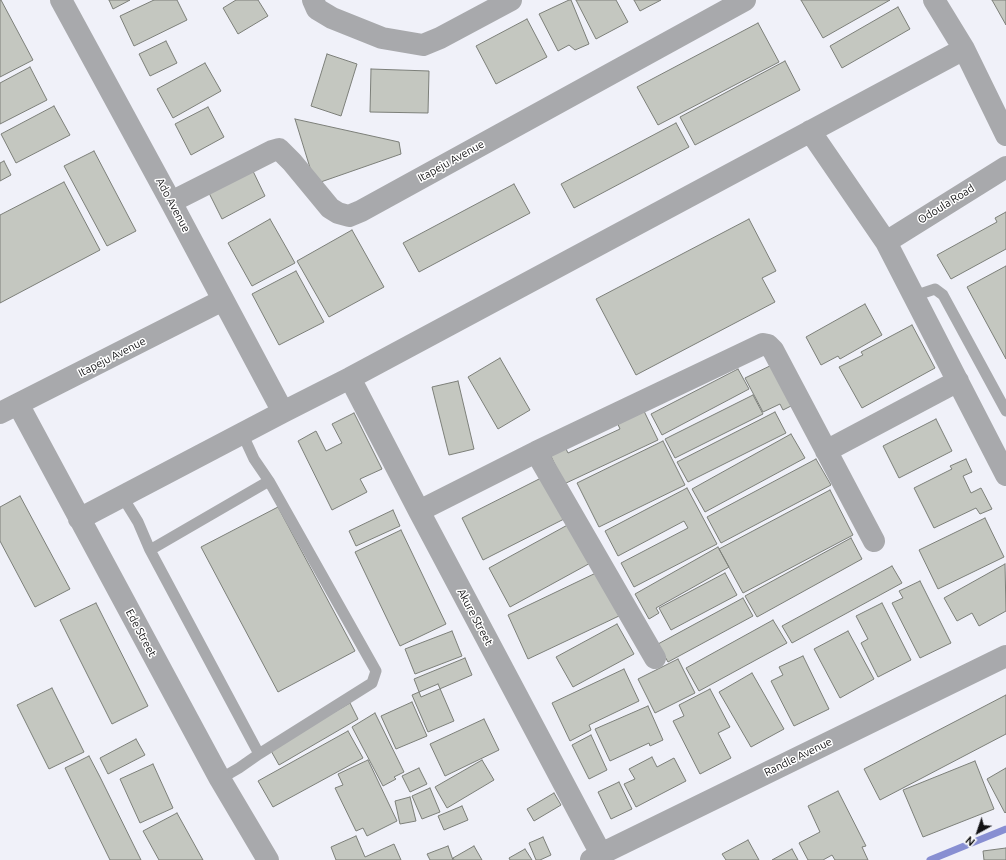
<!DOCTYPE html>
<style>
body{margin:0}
#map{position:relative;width:1006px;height:860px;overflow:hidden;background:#f0f1f9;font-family:Ubuntu,sans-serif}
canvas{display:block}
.north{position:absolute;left:958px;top:812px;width:40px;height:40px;-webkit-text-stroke:3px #fff;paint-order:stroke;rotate:220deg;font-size:11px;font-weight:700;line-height:16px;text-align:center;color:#121214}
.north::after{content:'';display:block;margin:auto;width:14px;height:18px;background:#121214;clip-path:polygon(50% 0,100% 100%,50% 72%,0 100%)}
</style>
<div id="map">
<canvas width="1006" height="860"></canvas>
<div class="north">N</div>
</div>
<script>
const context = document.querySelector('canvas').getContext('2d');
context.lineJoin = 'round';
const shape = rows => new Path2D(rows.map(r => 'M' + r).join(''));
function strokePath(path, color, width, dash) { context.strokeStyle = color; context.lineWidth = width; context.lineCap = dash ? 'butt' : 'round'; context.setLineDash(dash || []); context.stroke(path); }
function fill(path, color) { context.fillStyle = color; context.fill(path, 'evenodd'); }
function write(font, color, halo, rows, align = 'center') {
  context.font = font + ' Ubuntu,sans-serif'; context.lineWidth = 3; context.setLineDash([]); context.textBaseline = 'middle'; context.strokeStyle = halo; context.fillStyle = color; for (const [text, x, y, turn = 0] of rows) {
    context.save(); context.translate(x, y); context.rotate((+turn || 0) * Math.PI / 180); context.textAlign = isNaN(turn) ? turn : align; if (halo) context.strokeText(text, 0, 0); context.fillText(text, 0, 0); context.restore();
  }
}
const stream = shape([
 [930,860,1006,829]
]);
const building = shape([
 [0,0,1,0,33,60,0,77,0,0],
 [109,0,130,0,113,9,109,0],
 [154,0,177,0,187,20,134,46,120,16,154,0],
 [236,0,258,0,268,16,238,34,223,8,236,0],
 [569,0,571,0,589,44,575,50,569,45,558,51,539,14,569,0],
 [576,0,616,0,628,22,596,39,576,0],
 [634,0,661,0,640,11,634,0],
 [801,0,890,0,823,38,801,0],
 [992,0,1006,0,1006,25,992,0],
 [898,7,910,29,842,68,830,46,898,7],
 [527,19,547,57,496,84,476,46,527,19],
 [758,23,779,62,658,125,637,87,758,23],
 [166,41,177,63,150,76,139,54,166,41],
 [327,54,357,64,341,116,311,106,327,54],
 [785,61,800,90,695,145,680,117,785,61],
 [205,63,221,91,173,118,157,89,205,63],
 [30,67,47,100,0,124,0,83,30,67],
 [371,69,429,71,428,113,370,112,371,69],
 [54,106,70,135,16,163,1,134,54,106],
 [208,107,224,137,191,155,175,124,208,107],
 [295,119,399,142,401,154,315,184,295,119],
 [676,123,689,147,574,208,561,184,676,123],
 [94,151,136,231,107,246,64,166,94,151],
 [4,161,11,175,0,181,0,163,4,161],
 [251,167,265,196,222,219,207,189,251,167],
 [64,182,100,250,0,303,0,215,64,182],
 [514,184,530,213,419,272,403,243,514,184],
 [1006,212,1006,249,951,279,937,255,997,222,995,218,1006,212],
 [270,219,295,263,252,286,228,243,270,219],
 [749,219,776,271,762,278,775,302,636,375,596,299,749,219],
 [352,230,384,287,329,317,297,261,352,230],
 [1006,266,1006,359,967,287,1006,266],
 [296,271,324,322,279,345,252,294,296,271],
 [865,304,882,335,840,359,838,356,821,365,806,337,865,304],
 [912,325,935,368,862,408,839,367,863,355,861,352,912,325],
 [500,358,530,410,498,429,468,377,500,358],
 [776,363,797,403,783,410,780,404,763,412,745,378,776,363],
 [738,369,749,389,662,435,651,414,738,369],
 [458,381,474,449,449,455,432,387,458,381],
 [753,395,763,414,675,458,665,439,753,395],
 [643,409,658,440,564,484,550,454,565,447,568,453,620,429,617,422,643,409],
 [775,412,786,433,688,482,677,462,775,412],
 [354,413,382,469,360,479,367,492,332,510,298,441,316,431,326,451,342,443,332,424,354,413],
 [936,419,952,451,899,478,883,446,936,419],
 [791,434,805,458,705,512,692,489,791,434],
 [663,441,685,485,599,527,577,483,663,441],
 [816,459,831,485,721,543,707,517,816,459],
 [966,459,972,472,963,476,971,493,981,488,992,509,980,514,976,508,934,528,914,488,952,469,950,466,966,459],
 [547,475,568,517,483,560,462,518,547,475],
 [687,488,717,544,634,587,621,563,688,528,684,521,618,556,605,531,687,488],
 [830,490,853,535,743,593,719,549,830,490],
 [20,496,70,589,35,607,0,541,0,507,20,496],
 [278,507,355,651,278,692,201,547,278,507],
 [393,510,400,526,356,546,349,531,393,510],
 [985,518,1004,557,938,589,919,550,985,518],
 [573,522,594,561,510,607,489,568,573,522],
 [401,530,446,624,400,646,355,552,401,530],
 [851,538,862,559,757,617,745,596,851,538],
 [718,547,729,567,656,608,659,613,649,619,635,594,718,547],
 [1005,564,1006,611,979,626,972,613,957,621,944,598,1005,564],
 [892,566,902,583,792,643,782,626,892,566],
 [598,572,619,616,528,659,508,615,598,572],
 [725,573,737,595,671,630,659,608,725,573],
 [920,581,951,643,920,658,892,603,903,598,899,591,920,581],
 [743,598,753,616,668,662,658,644,743,598],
 [96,603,148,706,112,724,60,620,96,603],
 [882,603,911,660,878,677,861,643,868,639,856,616,882,603],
 [773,620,787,643,699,691,686,668,773,620],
 [617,624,634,654,573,687,556,657,617,624],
 [452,631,462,656,415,674,405,649,452,631],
 [848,631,874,679,840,698,814,649,848,631],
 [803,656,829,709,794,726,771,681,783,675,779,667,803,656],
 [465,658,472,675,421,697,414,679,465,658],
 [678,659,695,693,655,713,638,679,678,659],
 [624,669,639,701,589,725,591,730,570,741,552,703,624,669],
 [752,673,784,729,751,747,719,692,752,673],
 [438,684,454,721,428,732,412,695,438,684],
 [52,688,84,752,49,769,17,705,52,688],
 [710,689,730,727,718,733,731,758,700,774,673,721,684,716,679,705,710,689],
 [1006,695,1006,734,880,800,864,769,1006,695],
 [412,702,427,736,396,749,381,716,412,702],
 [350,703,358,719,279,765,270,749,350,703],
 [648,706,663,740,650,746,649,743,610,761,595,729,648,706],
 [375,713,404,772,394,777,396,779,383,786,352,727,375,713],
 [484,719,499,750,445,776,430,744,484,719],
 [348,731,363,758,273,807,258,781,348,731],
 [591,735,607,770,589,779,572,745,591,735],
 [136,739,145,755,108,774,100,758,136,739],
 [89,756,100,777,141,860,110,860,65,768,89,756],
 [652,757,657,767,674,758,686,781,636,807,624,784,635,779,629,769,652,757],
 [368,760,397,821,367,836,363,828,356,831,335,788,343,785,338,774,368,760],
 [482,760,494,780,447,808,435,787,482,760],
 [975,761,994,809,923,837,903,790,975,761],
 [153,764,173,808,140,823,120,779,153,764],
 [419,768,427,784,410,792,402,776,419,768],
 [1006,768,1006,812,1005,813,987,779,1006,768],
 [619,782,632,809,611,819,598,792,619,782],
 [430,788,440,812,422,819,412,796,430,788],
 [838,791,866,846,862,847,868,860,835,860,832,855,823,860,808,860,799,843,820,832,808,806,838,791],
 [554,793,561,805,534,821,527,809,554,793],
 [410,797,416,821,400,824,395,801,410,797],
 [462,806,468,820,444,830,438,816,462,806],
 [177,813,203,860,159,860,143,831,177,813],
 [356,836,365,857,394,844,401,860,336,860,331,847,356,836],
 [543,837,551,855,540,860,536,860,529,843,543,837],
 [748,840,759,860,726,860,722,854,748,840],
 [448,846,453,860,430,860,427,854,448,846],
 [474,846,482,860,454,860,453,858,474,846],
 [1006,848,1006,860,984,860,983,851,1006,848],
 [525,849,532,860,510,860,509,858,525,849],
 [792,849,798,860,772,860,792,849]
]);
const lane = shape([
 [914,296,935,289,943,295,1006,411],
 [122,496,138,522,150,550,259,754],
 [150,550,269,481],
 [220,779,239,768,259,754,372,683,376,671,269,481,254,459,242,433]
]);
const street = shape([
 [61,0,171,202,283,412],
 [313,0,317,9,332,18,382,38,423,45,440,38,511,0],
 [934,0,964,49,1006,135],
 [810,131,886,242,1006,475],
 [171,202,272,151,279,149,292,162,330,208,338,213,349,216,361,211,745,0],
 [886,242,1006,167],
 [350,378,419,511,601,854],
 [18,404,220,779,268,860],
 [0,413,223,300],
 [826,451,958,381],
 [536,452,655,658],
 [419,511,536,452,763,344,768,345,773,350,874,541],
 [79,519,283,412,350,378,964,49],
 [591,860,601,854,1006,656]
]);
const streetNames = [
 ["Itapeju Avenue",451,161,-29],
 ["Odoula Road",946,204,-32],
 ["Ado Avenue",173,205,62],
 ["Itapeju Avenue",112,357,-27],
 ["Akure Street",475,617,62],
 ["Ede Street",141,633,62],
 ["Randle Avenue",798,757,-26]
];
strokePath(stream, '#888fd2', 7);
fill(building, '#c4c7c0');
strokePath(building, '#7c7f79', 1);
strokePath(lane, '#a8a9ac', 11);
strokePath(street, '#a8a9ac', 22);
write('11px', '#121214', '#fff', streetNames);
</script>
